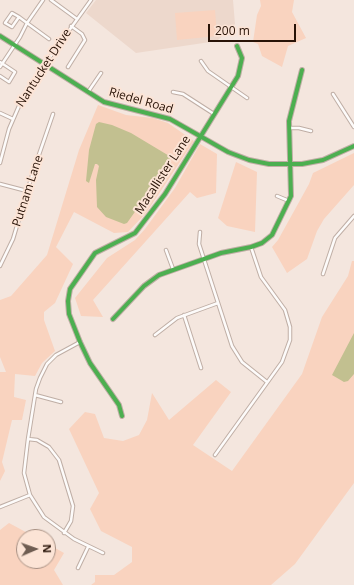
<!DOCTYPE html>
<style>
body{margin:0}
#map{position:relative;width:354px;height:585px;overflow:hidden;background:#f4e6de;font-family:"Open Sans",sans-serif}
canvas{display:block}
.north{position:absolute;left:16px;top:529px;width:40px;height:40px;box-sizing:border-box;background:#fce4d6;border:1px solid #a79083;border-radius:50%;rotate:88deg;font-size:11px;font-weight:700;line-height:16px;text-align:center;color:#281307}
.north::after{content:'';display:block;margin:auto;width:14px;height:18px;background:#6f5d52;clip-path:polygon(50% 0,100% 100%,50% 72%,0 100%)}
.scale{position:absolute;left:208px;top:24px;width:88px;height:18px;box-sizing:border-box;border:2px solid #281307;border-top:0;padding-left:5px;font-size:12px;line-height:14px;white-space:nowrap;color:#281307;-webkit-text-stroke:3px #fce4d6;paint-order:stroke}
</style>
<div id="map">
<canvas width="354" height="585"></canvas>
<div class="north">N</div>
<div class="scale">200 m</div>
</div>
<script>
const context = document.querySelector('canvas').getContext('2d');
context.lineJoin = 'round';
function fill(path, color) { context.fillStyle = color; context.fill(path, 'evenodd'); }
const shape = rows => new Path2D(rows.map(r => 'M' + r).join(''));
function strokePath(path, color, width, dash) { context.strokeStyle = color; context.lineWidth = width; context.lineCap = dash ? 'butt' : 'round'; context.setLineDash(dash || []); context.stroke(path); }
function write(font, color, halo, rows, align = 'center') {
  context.font = font + ' "Open Sans",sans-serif'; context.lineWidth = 4; context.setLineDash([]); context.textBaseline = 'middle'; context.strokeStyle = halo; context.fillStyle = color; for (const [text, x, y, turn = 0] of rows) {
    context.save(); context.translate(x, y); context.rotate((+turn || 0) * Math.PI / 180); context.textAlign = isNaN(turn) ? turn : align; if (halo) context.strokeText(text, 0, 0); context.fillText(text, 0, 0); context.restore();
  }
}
const built = shape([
 [96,0,233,0,235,24,217,41,136,53,86,13]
]);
const green = shape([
 [260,0,294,0,292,12,306,38,288,46,282,67,262,56,258,44,253,42,257,15,261,6],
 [215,10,217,36,177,40,175,13],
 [98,105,126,115,153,118,168,123,194,141,146,213,128,232,114,233,74,212,56,247,73,264,55,303,44,312,44,320,55,351,42,363,35,376,15,374,14,397,26,400,22,420,12,420,2,462,5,471,0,481,0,372,6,372,0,357,0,300,11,296,47,255,79,150],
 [200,144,217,154,216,193,197,198,190,192,93,300,103,317,81,316,75,298,107,258,135,240,145,229,175,188],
 [354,153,354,185,324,219,317,231,307,259,287,273,272,247,278,240,309,184,313,173],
 [236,162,257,172,255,232,227,226,218,218],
 [352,261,354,261,354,483,295,564,271,585,91,585,95,582,95,575,114,575,132,562,132,547,101,531,90,509,99,493,69,429,85,412,95,414,104,438,123,441,139,435,147,420,152,393,169,420,216,380,231,392,193,445,232,471,302,374,322,317,348,276],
 [9,523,35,537,24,537,24,561,48,561,48,544,64,553,54,570,63,585,0,585,0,530]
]);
const water = shape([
 [99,122,112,125,131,133,171,157,164,171,127,223,124,224,106,217,97,207,96,180,99,166,97,164,95,164,89,183,86,181,89,150,96,124],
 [354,333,354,374,348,381,344,382,332,375]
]);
const street = shape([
 [51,0,77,19],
 [19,17,12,27,5,23,12,13,19,17,27,23,49,39],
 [201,61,208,71,247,98],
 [0,62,15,72,9,82,0,76],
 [0,67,20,37,27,23,43,0],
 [68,67,85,40,82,34,71,26],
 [88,92,101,73],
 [173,92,183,94,214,114],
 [333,94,354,127],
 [0,113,13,119],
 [290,128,299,128,311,131],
 [0,163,9,129,22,99,45,64,91,0],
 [0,184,27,191],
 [277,196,289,201],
 [200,232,199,244,232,346,242,362,267,382],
 [166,250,173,269],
 [0,266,13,239,33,172,53,114],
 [323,274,335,238,354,216],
 [184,315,201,368],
 [155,335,177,318,218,303],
 [80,342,56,355,47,364,40,378,36,389,28,439,24,473,30,495,44,517,74,539,103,553],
 [35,395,61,402],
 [28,439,37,440,49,447,59,460,73,506,71,521,64,533],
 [215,455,282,362,290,340,290,327,285,310,261,277,251,247],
 [0,507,30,495],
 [78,568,88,547]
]);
const fast = shape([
 [0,36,104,102,170,119,228,152,249,160,269,164,302,164,323,160,354,146],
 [113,319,144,286,159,275,221,253,251,247,262,243,272,235,291,196,289,121,302,70],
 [122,416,119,405,90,363,80,342,69,314,68,301,70,289,95,253,135,233,165,194,238,76,242,58,237,46]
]);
const streetNames = [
 ["Nantucket Drive",44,68,-57],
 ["Riedel Road",141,101,16],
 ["Macallister Lane",163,175,-57],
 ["Putnam Lane",28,191,-72]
];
fill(built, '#edd8cc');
fill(green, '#f9d3bf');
fill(water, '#c2c090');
strokePath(street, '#bfaea5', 4.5);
strokePath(fast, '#bfaea5', 6);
strokePath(street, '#fdfbfa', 2.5);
strokePath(fast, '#4caf50', 4);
write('12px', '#281307', '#fce4d6', streetNames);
</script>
